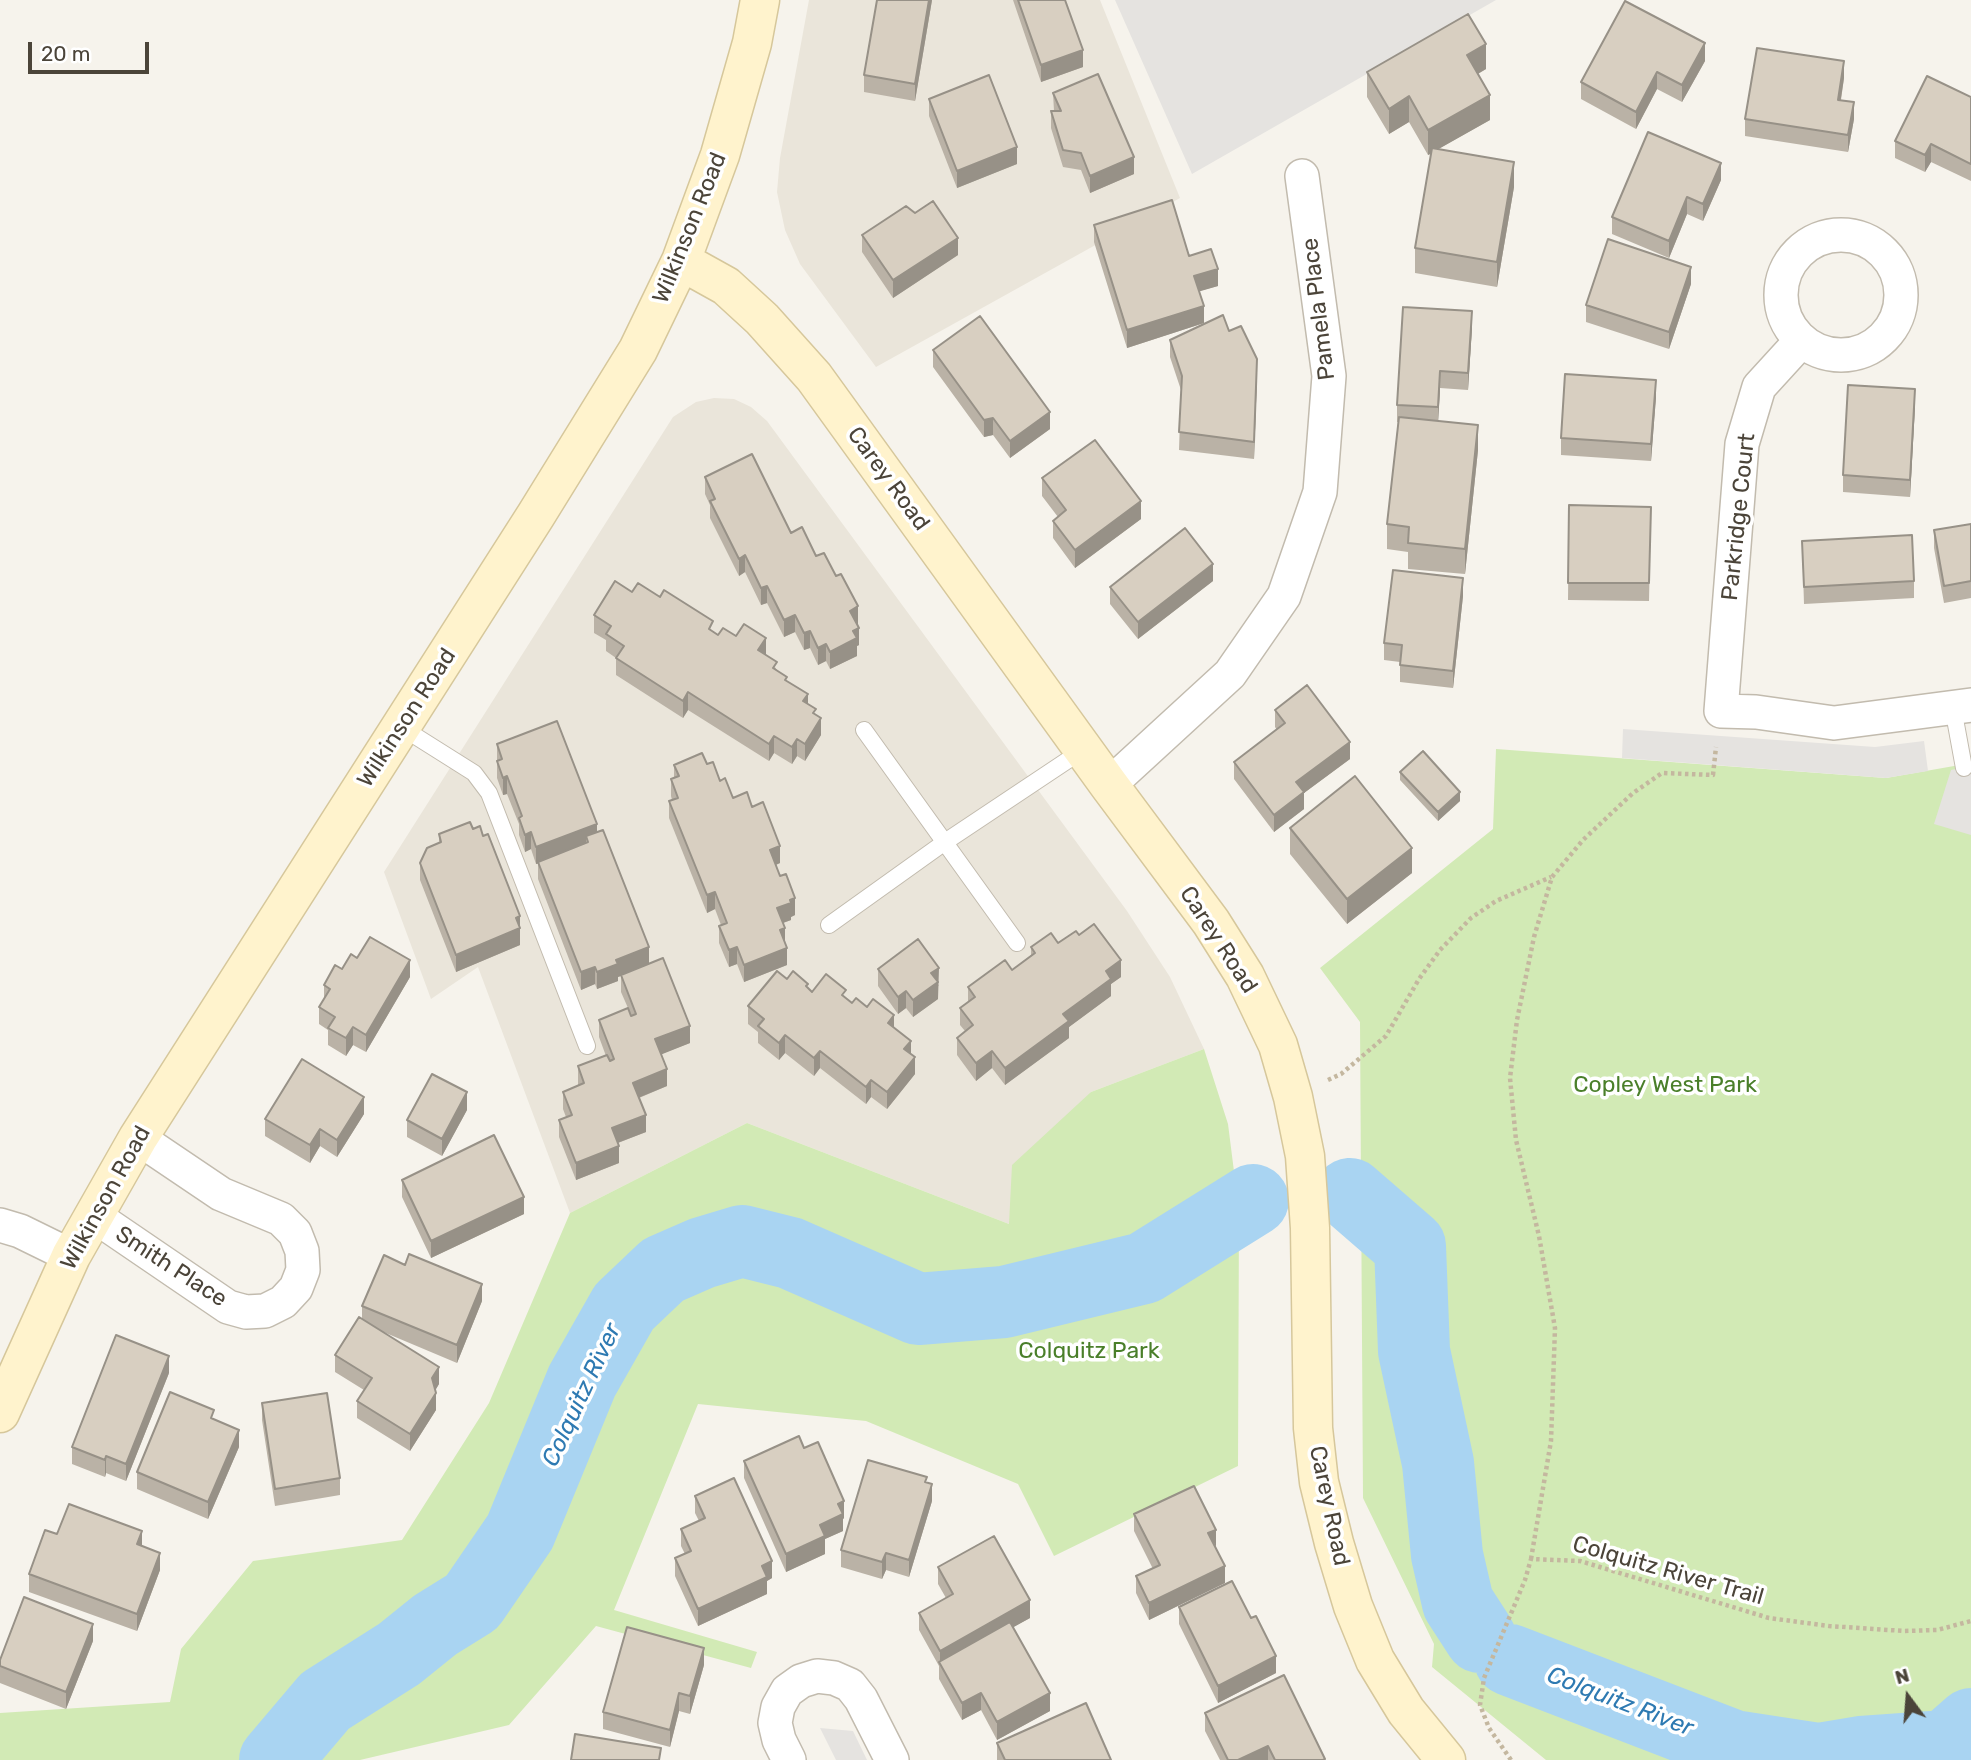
<!DOCTYPE html>
<style>
body{margin:0}
#map{position:relative;width:1971px;height:1760px;overflow:hidden;background:#f6f3ec;font-family:Rubik,sans-serif}
canvas{display:block}
.north{position:absolute;left:1873px;top:1662px;width:70px;height:70px;-webkit-text-stroke:5px #fff;paint-order:stroke;rotate:344deg;font-size:19px;font-weight:700;line-height:28px;text-align:center;color:#4b4439}
.north::after{content:'';display:block;margin:auto;width:24px;height:32px;background:#4b4439;clip-path:polygon(50% 0,100% 100%,50% 72%,0 100%)}
.scale{position:absolute;left:28px;top:42px;width:121px;height:32px;box-sizing:border-box;border:4px solid #4b4439;border-top:0;padding-left:9px;font-size:21px;line-height:24px;white-space:nowrap;color:#4b4439;-webkit-text-stroke:5px #fff;paint-order:stroke}
</style>
<div id="map">
<canvas width="1971" height="1760"></canvas>
<div class="north">N</div>
<div class="scale">20 m</div>
</div>
<script>
const context = document.querySelector('canvas').getContext('2d');
context.lineJoin = 'round';
function fill(path, color) { context.fillStyle = color; context.fill(path, 'evenodd'); }
const shape = rows => new Path2D(rows.map(r => 'M' + r).join(''));
function strokePath(path, color, width, dash) { context.strokeStyle = color; context.lineWidth = width; context.lineCap = dash ? 'butt' : 'round'; context.setLineDash(dash || []); context.stroke(path); }
function write(font, color, halo, rows, align = 'center') {
  context.font = font + ' Rubik,sans-serif'; context.lineWidth = 7; context.setLineDash([]); context.textBaseline = 'middle'; context.strokeStyle = halo; context.fillStyle = color; for (const [text, x, y, turn = 0] of rows) {
    context.save(); context.translate(x, y); context.rotate((+turn || 0) * Math.PI / 180); context.textAlign = isNaN(turn) ? turn : align; if (halo) context.strokeText(text, 0, 0); context.fillText(text, 0, 0); context.restore();
  }
}
const residential = shape([
 [809,0,1100,0,1180,198,876,367,800,264,785,230,777,192,780,158],
 [714,398,734,399,751,407,767,421,1127,911,1170,977,1204,1049,1091,1092,1009,1224,747,1123,570,1213,478,967,431,999,384,872,673,417,696,402]
]);
const green = shape([
 [1496,749,1886,778,1971,763,1971,1760,1546,1760,1432,1667,1434,1644,1363,1498,1360,1022,1320,968,1493,829],
 [1204,1049,1228,1124,1239,1211,1238,1466,1054,1556,1018,1484,866,1421,698,1404,614,1610,757,1652,751,1668,596,1626,509,1725,360,1760,0,1760,0,1713,170,1702,181,1649,253,1561,402,1540,489,1403,570,1213,747,1123,1009,1224,1012,1165,1091,1092]
]);
const parking = shape([
 [1115,0,1496,0,1192,174],
 [1623,729,1875,747,1924,741,1928,771,1886,778,1622,758],
 [1971,766,1971,835,1934,824,1951,770],
 [820,1728,853,1731,867,1760,836,1760]
]);
const river = shape([
 [1350,1194,1410,1246,1414,1351,1438,1463,1447,1555,1458,1603,1480,1637],
 [1510,1660,1734,1746,1819,1759,1861,1752,1946,1746,1971,1724],
 [275,1760,325,1701,399,1654,435,1625,472,1602,520,1532,582,1381,624,1307,663,1270,702,1253,742,1241,790,1253,918,1309,1004,1302,1144,1268,1253,1200]
]);
const path = shape([
 [1328,1080,1341,1074,1386,1036,1419,979,1440,950,1471,918,1496,901,1551,877],
 [1531,1559,1551,1441,1555,1328,1539,1236,1516,1140,1510,1078,1517,1020,1534,937,1552,877,1583,840,1633,793,1662,773,1713,775,1716,747],
 [1511,1760,1489,1728,1480,1705,1484,1678,1525,1580,1531,1559,1580,1561,1769,1618,1829,1626,1904,1631,1937,1630,1971,1621]
]);
const lane = shape([
 [1953,708,1964,768],
 [401,727,474,773,489,793,587,1046],
 [864,730,1017,943],
 [829,925,945,842,1083,750]
]);
const street = shape([
 '1781 295a60 60 0 1 1 120 0a60 60 0 1 1-120 0Z',
 [1801,341,1759,387,1742,444,1721,711,1756,712,1834,723,1971,705],
 [1109,785,1230,674,1284,596,1320,492,1329,376,1302,176],
 [93,1215,228,1307,246,1312,265,1311,283,1302,296,1288,303,1270,302,1251,295,1233,281,1219,221,1194,138,1138],
 [0,1225,20,1231,71,1256],
 [789,1760,779,1740,775,1723,778,1707,787,1691,801,1681,817,1676,834,1678,850,1685,861,1699,892,1760]
]);
const secondary = shape([
 [681,261,726,286,762,319,814,377,1109,785,1211,922,1245,976,1278,1045,1293,1097,1305,1156,1310,1228,1313,1428,1319,1482,1334,1543,1353,1606,1375,1660,1406,1711,1446,1760],
 [0,1413,71,1256,138,1138,536,515,638,350,681,261,720,155,752,43,760,0]
]);
const wall = shape([
 [932,0,915,101,864,92,864,75],
 [1013,0,1065,0,1083,67,1041,82],
 [1705,61,1682,102,1657,89,1636,129,1581,99,1581,82],
 [1486,69,1478,74,1490,120,1438,149,1514,187,1497,287,1415,273,1415,248,1431,154,1428,155,1409,122,1389,134,1367,97,1367,72],
 [1844,78,1841,100,1854,119,1848,152,1745,136,1745,119],
 [1053,93,1134,174,1090,193,1081,170,1063,167,1051,128,1051,111,1054,111],
 [1971,97,1971,181,1931,162,1925,172,1895,158,1895,141],
 [929,99,1017,164,957,188,929,116],
 [1721,180,1703,221,1687,214,1669,258,1612,234,1612,217],
 [1094,225,1189,256,1218,286,1199,291,1204,323,1127,348,1094,242],
 [862,235,958,255,893,298,862,252],
 [1691,284,1669,349,1586,322,1586,305],
 [1472,328,1468,390,1440,388,1438,421,1478,450,1465,574,1408,569,1408,552,1387,549,1387,524,1398,422,1397,422,1397,405],
 [1229,331,1257,376,1254,459,1179,450,1181,390,1170,357,1170,340],
 [933,350,1050,429,1010,458,993,435,984,437,933,367],
 [1656,397,1651,461,1561,455,1561,438],
 [1915,406,1910,497,1843,492,1843,475],
 [705,477,791,533,816,556,858,624,859,645,857,646,857,656,830,669,826,661,818,665,810,648,804,650,795,632,784,637,767,603,761,605,745,572,739,576,710,518,710,505,705,494],
 [1042,478,1141,519,1075,568,1053,538,1053,521,1058,517,1042,496],
 [1569,505,1651,507,1649,601,1568,600],
 [1971,524,1971,598,1944,603,1934,548,1934,530],
 [1802,541,1914,581,1914,598,1804,604],
 [1213,581,1138,639,1110,604,1110,587],
 [632,592,718,635,766,655,777,670,808,704,816,715,821,735,805,761,797,756,792,764,774,753,769,761,688,710,683,718,616,675,616,658,606,651,606,640,594,633,594,615],
 [1463,596,1453,688,1400,682,1400,662,1384,660,1384,643],
 [1275,710,1350,759,1304,793,1304,809,1274,832,1234,779,1234,762,1277,730,1275,727],
 [497,744,597,832,649,964,690,1043,661,1054,667,1086,639,1098,646,1132,618,1143,619,1163,576,1180,559,1137,559,1120,566,1117,563,1109,563,1092,578,1086,578,1066,606,1056,599,1037,599,1020,628,1008,621,992,621,976,618,977,618,981,597,989,595,984,581,990,538,879,538,864,536,864,531,849,525,852,519,835,519,824,507,794,503,795,497,778],
 [707,764,733,798,752,807,780,863,776,865,795,915,791,917,791,920,783,923,787,965,744,982,737,964,729,967,719,943,719,926,721,925,715,909,707,913,669,818,669,801,672,800,671,796,671,779,674,777,674,765],
 [1400,772,1460,801,1438,821,1400,780],
 [1290,828,1412,873,1347,924,1290,854],
 [439,834,520,933,520,945,456,972,420,880,420,863,439,843],
 [1079,935,1121,977,1111,984,1111,996,1069,1027,1069,1038,1005,1085,992,1068,976,1081,957,1055,957,1038,965,1031,960,1025,960,1008,968,1002,968,987,1012,970,1031,955,1031,947,1058,943],
 [357,958,410,977,366,1052,353,1045,346,1056,328,1045,328,1030,319,1024,319,1007,324,999,324,985,342,969],
 [878,969,939,985,938,986,938,999,913,1017,906,1008,898,1014,878,986],
 [787,979,808,989,812,992,846,999,852,1003,894,1028,911,1054,915,1074,887,1109,871,1097,866,1104,820,1068,814,1076,785,1053,779,1060,758,1043,758,1032,748,1024,748,1006],
 [467,1110,442,1156,407,1137,407,1120],
 [364,1114,337,1157,320,1146,310,1163,265,1136,265,1119],
 [402,1180,524,1214,431,1258,402,1197],
 [482,1301,457,1363,381,1331,439,1384,435,1390,436,1410,410,1451,357,1418,357,1401,364,1390,335,1372,335,1355,362,1319,362,1306],
 [169,1373,126,1481,106,1473,105,1477,72,1464,72,1447],
 [262,1403,340,1478,340,1495,275,1506,262,1420],
 [214,1419,239,1447,208,1519,137,1489,137,1472],
 [804,1448,844,1518,843,1519,843,1531,825,1539,825,1554,786,1572,744,1478,744,1461],
 [695,1496,772,1578,767,1581,767,1594,698,1626,675,1576,675,1558,685,1554,681,1546,681,1529,699,1521,695,1513],
 [932,1501,909,1577,886,1570,882,1579,841,1567,841,1550],
 [1134,1514,1225,1583,1149,1620,1136,1593,1136,1576,1153,1569,1134,1531],
 [57,1534,142,1546,160,1570,137,1631,29,1592,29,1574],
 [938,1567,1030,1618,1013,1627,1050,1711,997,1740,981,1710,962,1720,939,1679,939,1666,919,1630,919,1613,946,1598,938,1584],
 [1179,1607,1251,1618,1276,1673,1218,1703,1179,1624],
 [93,1641,66,1709,0,1683,0,1660],
 [704,1665,690,1714,679,1711,670,1747,603,1729,603,1712],
 [1205,1713,1325,1760,1220,1760,1205,1731],
 [997,1743,1111,1760,997,1760]
]);
const shadedWall = shape([
 [929,0,932,0,915,101,915,84],
 [1705,43,1705,61,1682,102,1682,85],
 [1486,44,1486,69,1467,80,1467,55],
 [1083,50,1083,67,1041,82,1041,65],
 [1844,61,1844,78,1838,117,1838,100],
 [1657,72,1657,89,1636,129,1636,112],
 [1490,95,1490,120,1428,155,1428,130],
 [1409,96,1409,122,1389,134,1389,109],
 [1854,102,1854,119,1848,152,1848,135],
 [1931,144,1931,162,1925,172,1925,155],
 [1017,147,1017,164,957,188,957,171],
 [1134,157,1134,174,1090,193,1090,176],
 [1514,162,1514,187,1497,287,1497,262],
 [1721,163,1721,180,1703,221,1703,204],
 [1687,197,1687,214,1669,258,1669,241],
 [958,238,958,255,893,298,893,280],
 [1691,267,1691,284,1669,349,1669,332],
 [1218,269,1218,286,1194,293,1194,276],
 [1204,306,1204,323,1127,348,1127,330],
 [1472,311,1472,328,1468,390,1468,373],
 [1257,359,1257,376,1254,459,1254,442],
 [1440,371,1440,388,1438,424,1438,407],
 [1656,380,1656,397,1651,461,1651,444],
 [1915,389,1915,406,1910,497,1910,480],
 [1050,412,1050,429,1010,458,1010,441],
 [993,418,993,435,984,437,984,420],
 [1478,425,1478,450,1465,574,1465,549],
 [1141,501,1141,519,1075,568,1075,550],
 [745,555,745,572,739,576,739,559],
 [1213,564,1213,581,1138,639,1138,622],
 [1463,578,1463,596,1453,688,1453,671],
 [767,586,767,603,761,605,761,588],
 [858,606,858,624,850,628,850,611],
 [795,615,795,632,784,637,784,620],
 [859,628,859,645,857,646,857,656,830,669,830,652,853,631],
 [810,631,810,648,804,650,804,633],
 [766,638,766,655,758,650],
 [826,644,826,661,818,665,818,648],
 [688,692,688,710,683,718,683,701],
 [808,694,808,711,803,701],
 [821,718,821,735,805,761,805,744],
 [774,736,774,753,769,761,769,744],
 [797,739,797,756,792,764,792,747],
 [1350,742,1350,759,1304,793,1304,809,1274,832,1274,815,1296,782],
 [507,776,507,794,503,795,503,778],
 [1460,792,1460,801,1438,821,1438,812],
 [597,824,597,841,588,842,586,836,586,846,536,864,536,847],
 [531,832,531,849,525,852,525,835],
 [780,846,780,863,770,867,770,850],
 [1412,848,1412,873,1347,924,1347,899],
 [715,892,715,909,707,913,707,895],
 [795,898,795,915,791,917,791,920,777,925,777,908],
 [520,916,520,945,456,972,456,955],
 [785,928,785,945,780,930],
 [649,947,649,965,618,977,618,981,597,989,597,972,616,960],
 [737,947,737,964,729,967,729,950],
 [787,948,787,965,744,982,744,965],
 [410,960,410,977,366,1052,366,1035],
 [1121,960,1121,977,1111,984,1111,996,1069,1027,1069,1038,1005,1085,1005,1068,1063,1014,1106,971],
 [595,967,595,984,581,990,581,972],
 [939,968,938,999,913,1017,913,1000,931,973],
 [906,991,906,1008,898,1014,898,997],
 [894,1015,894,1032,888,1023],
 [690,1026,690,1043,655,1057,655,1039],
 [353,1027,353,1045,346,1056,346,1038],
 [785,1035,785,1053,779,1060,779,1043],
 [911,1041,911,1058,904,1049],
 [820,1051,820,1068,814,1076,814,1058],
 [992,1051,992,1068,976,1081,976,1063],
 [915,1057,915,1074,887,1109,887,1092],
 [667,1069,667,1086,633,1100,633,1083],
 [871,1080,871,1097,866,1104,866,1087],
 [467,1092,467,1110,442,1156,442,1139],
 [364,1097,364,1114,337,1157,337,1140],
 [646,1115,646,1132,612,1145,612,1128],
 [320,1129,320,1146,310,1163,310,1145],
 [619,1146,619,1163,576,1180,576,1163],
 [524,1197,524,1214,431,1258,431,1241],
 [482,1284,482,1301,457,1363,457,1345],
 [169,1356,169,1373,126,1481,126,1464],
 [439,1367,439,1384,432,1396,432,1378],
 [436,1393,436,1410,410,1451,410,1434],
 [239,1430,239,1447,208,1519,208,1502],
 [106,1456,106,1473,105,1477,105,1460],
 [932,1484,932,1501,909,1577,909,1560],
 [844,1501,844,1518,843,1519,843,1531,825,1539,825,1554,786,1572,786,1554,820,1525,838,1504],
 [1216,1530,1216,1547,1208,1533],
 [142,1531,142,1548,137,1544],
 [160,1553,160,1570,137,1631,137,1614],
 [886,1553,886,1570,882,1579,882,1562],
 [772,1561,772,1578,767,1581,767,1594,698,1626,698,1609,762,1566],
 [1225,1566,1225,1583,1149,1620,1149,1603],
 [1030,1600,1030,1618,942,1667,940,1664,940,1651],
 [93,1624,93,1641,66,1709,66,1692],
 [704,1648,704,1665,690,1714,690,1696],
 [1276,1656,1276,1673,1218,1703,1218,1686],
 [679,1693,679,1711,670,1747,670,1730],
 [981,1693,981,1710,962,1720,962,1703],
 [1050,1693,1050,1711,997,1740,997,1722],
 [1268,1746,1268,1760,1238,1760]
]);
const building = shape([
 [877,0,929,0,915,84,864,75,877,0],
 [1018,0,1065,0,1083,50,1041,65,1018,0],
 [1625,1,1705,43,1682,85,1657,72,1636,112,1581,82,1625,1],
 [1468,14,1486,44,1467,55,1490,95,1428,130,1409,96,1389,109,1367,72,1468,14],
 [1757,48,1844,61,1838,100,1854,102,1848,135,1745,119,1757,48],
 [1098,74,1134,157,1090,176,1081,153,1063,150,1051,111,1061,111,1053,93,1098,74],
 [989,75,1017,147,957,171,929,99,989,75],
 [1927,76,1971,97,1971,164,1931,144,1925,155,1895,141,1927,76],
 [1648,132,1721,163,1703,204,1687,197,1669,241,1612,217,1648,132],
 [1432,148,1514,162,1497,262,1415,248,1432,148],
 [1172,200,1189,256,1211,249,1218,269,1194,276,1204,306,1127,330,1094,225,1172,200],
 [933,201,958,238,893,280,862,235,906,206,915,213,933,201],
 [1608,239,1691,267,1669,332,1586,305,1608,239],
 [1403,307,1472,311,1468,373,1440,371,1438,407,1397,405,1403,307],
 [1223,315,1229,331,1241,326,1257,359,1254,442,1179,432,1182,376,1170,340,1223,315],
 [980,316,1050,412,1010,441,993,418,984,420,933,350,980,316],
 [1565,374,1656,380,1651,444,1561,438,1565,374],
 [1848,385,1915,389,1910,480,1843,475,1848,385],
 [1399,417,1478,425,1465,549,1408,543,1409,527,1387,524,1399,417],
 [1095,440,1141,501,1075,550,1053,521,1066,510,1042,478,1095,440],
 [752,454,791,533,802,527,816,556,824,553,836,576,841,574,858,606,850,611,859,628,853,631,857,638,830,652,826,644,818,648,810,631,804,633,795,615,784,620,767,586,761,588,745,555,739,559,710,501,715,499,705,477,752,454],
 [1569,505,1651,507,1649,583,1568,583,1569,505],
 [1971,524,1971,581,1944,586,1934,530,1971,524],
 [1185,528,1213,564,1138,622,1110,587,1185,528],
 [1912,535,1914,581,1804,587,1802,541,1912,535],
 [1393,570,1463,578,1453,671,1400,665,1402,645,1384,643,1393,570],
 [615,581,632,592,638,583,660,597,664,590,713,621,709,629,718,635,723,628,736,636,744,624,766,638,758,650,777,662,773,668,787,677,785,680,808,694,803,701,816,709,813,713,821,718,805,744,797,739,792,747,774,736,769,744,688,692,683,701,616,658,624,646,606,634,611,626,594,615,615,581],
 [1307,685,1350,742,1296,782,1304,792,1274,815,1234,762,1285,723,1275,710,1307,685],
 [557,721,597,824,536,847,531,832,525,835,519,818,522,816,507,776,503,778,497,761,502,759,497,744,557,721],
 [1423,751,1460,792,1438,812,1400,772,1423,751],
 [702,753,707,764,713,762,720,781,725,778,733,798,747,792,752,807,763,802,780,846,770,850,780,876,786,874,795,898,790,900,791,903,777,908,785,928,780,930,787,948,744,965,737,947,729,950,719,926,727,923,715,892,707,895,669,801,678,798,671,779,679,776,674,765,702,753],
 [1355,776,1412,848,1347,899,1290,828,1355,776],
 [470,822,473,829,480,826,483,836,488,834,520,916,516,918,520,928,456,955,420,863,427,848,441,842,439,834,470,822],
 [603,830,649,947,616,960,618,964,597,972,595,967,581,972,538,862,588,842,586,836,603,830],
 [1094,924,1121,960,1106,971,1111,979,1063,1014,1069,1021,1005,1068,992,1051,976,1063,957,1038,973,1025,960,1008,975,997,968,987,1005,960,1012,970,1035,953,1031,947,1051,933,1058,943,1076,931,1079,935,1094,924],
 [370,937,410,960,366,1035,353,1027,346,1038,328,1028,335,1017,319,1007,330,989,324,985,335,965,342,969,351,954,357,958,370,937],
 [918,939,939,968,931,973,938,982,913,1000,906,991,898,997,878,969,918,939],
 [663,958,690,1026,655,1039,667,1069,633,1083,646,1115,612,1128,619,1146,576,1163,559,1120,572,1115,563,1092,584,1083,578,1066,607,1055,610,1061,614,1059,599,1020,628,1008,631,1016,636,1014,621,975,663,958],
 [777,971,787,979,793,971,808,984,806,986,812,992,826,974,846,990,842,995,852,1003,856,998,867,1007,873,999,894,1015,888,1023,911,1041,904,1049,915,1057,887,1092,871,1080,866,1087,820,1051,814,1058,785,1035,779,1043,758,1026,764,1019,748,1006,777,971],
 [302,1059,364,1097,337,1140,320,1129,310,1145,265,1119,302,1059],
 [432,1074,467,1092,442,1139,407,1120,432,1074],
 [494,1135,524,1197,431,1241,402,1180,494,1135],
 [409,1254,482,1284,457,1345,362,1306,384,1255,405,1265,409,1254],
 [359,1317,439,1367,432,1378,436,1393,410,1434,357,1401,372,1378,335,1355,359,1317],
 [116,1335,169,1356,126,1464,106,1456,105,1460,72,1447,116,1335],
 [170,1392,214,1410,211,1418,239,1430,208,1502,137,1472,170,1392],
 [327,1393,340,1478,275,1489,262,1403,327,1393],
 [799,1436,804,1448,818,1442,844,1501,838,1504,843,1514,820,1525,825,1536,786,1554,744,1461,799,1436],
 [868,1460,927,1477,925,1482,932,1484,909,1560,886,1553,882,1562,841,1550,868,1460],
 [734,1478,772,1561,762,1566,767,1577,698,1609,675,1558,691,1551,681,1529,705,1518,695,1496,734,1478],
 [1194,1486,1216,1530,1208,1533,1225,1566,1149,1603,1136,1576,1160,1565,1134,1514,1194,1486],
 [69,1504,142,1531,137,1544,160,1553,137,1614,29,1574,45,1530,57,1534,69,1504],
 [994,1536,1030,1600,940,1651,919,1613,953,1594,938,1567,994,1536],
 [1232,1581,1251,1618,1256,1616,1276,1656,1218,1686,1179,1607,1232,1581],
 [24,1597,93,1624,66,1692,0,1666,0,1660,24,1597],
 [1010,1622,1050,1693,997,1722,981,1693,962,1703,939,1662,1010,1622],
 [627,1627,704,1648,690,1696,679,1693,670,1730,603,1712,627,1627],
 [1284,1675,1325,1759,1323,1760,1275,1760,1268,1746,1238,1760,1228,1760,1205,1713,1284,1675],
 [1086,1703,1111,1760,1005,1760,997,1743,1086,1703],
 [575,1734,661,1748,659,1760,571,1760,575,1734]
]);
const streetNames = [
 ["Wilkinson Road",690,228,-68],
 ["Pamela Place",1319,309,-97],
 ["Carey Road",888,479,54],
 ["Parkridge Court",1739,517,-84],
 ["Wilkinson Road",407,718,-57],
 ["Carey Road",1218,940,57],
 ["Wilkinson Road",106,1198,-61],
 ["Smith Place",171,1267,33],
 ["Carey Road",1329,1506,78],
 ["Colquitz River Trail",1668,1571,16]
];
const parkNames = [
 ["Copley West Park",1665,1085],
 ["Colquitz Park",1089,1351]
];
const waterNames = [
 ["Colquitz River",582,1395,-65],
 ["Colquitz River",1620,1702,21]
];
fill(residential, '#eae5da');
fill(green, '#d2eab5');
fill(parking, '#e5e3e0');
strokePath(river, '#a9d4f2', 72);
strokePath(lane, '#c2bbae', 18);
strokePath(street, '#c2bbae', 36);
strokePath(secondary, '#d6c79b', 41);
strokePath(path, '#c4b79f', 4.5, [3.5, 3.5]);
strokePath(lane, '#fff', 16);
strokePath(street, '#fff', 33);
strokePath(secondary, '#fff3cd', 38);
fill(wall, '#bab2a6');
fill(shadedWall, '#979187');
fill(building, '#d8cfc1');
strokePath(building, '#979187', 2);
write('23px', '#4b4439', '#fff', streetNames);
write('23px', '#4a7f2a', '#fff', parkNames);
write('italic 24px', '#2e7ab2', '#fff', waterNames);
</script>
